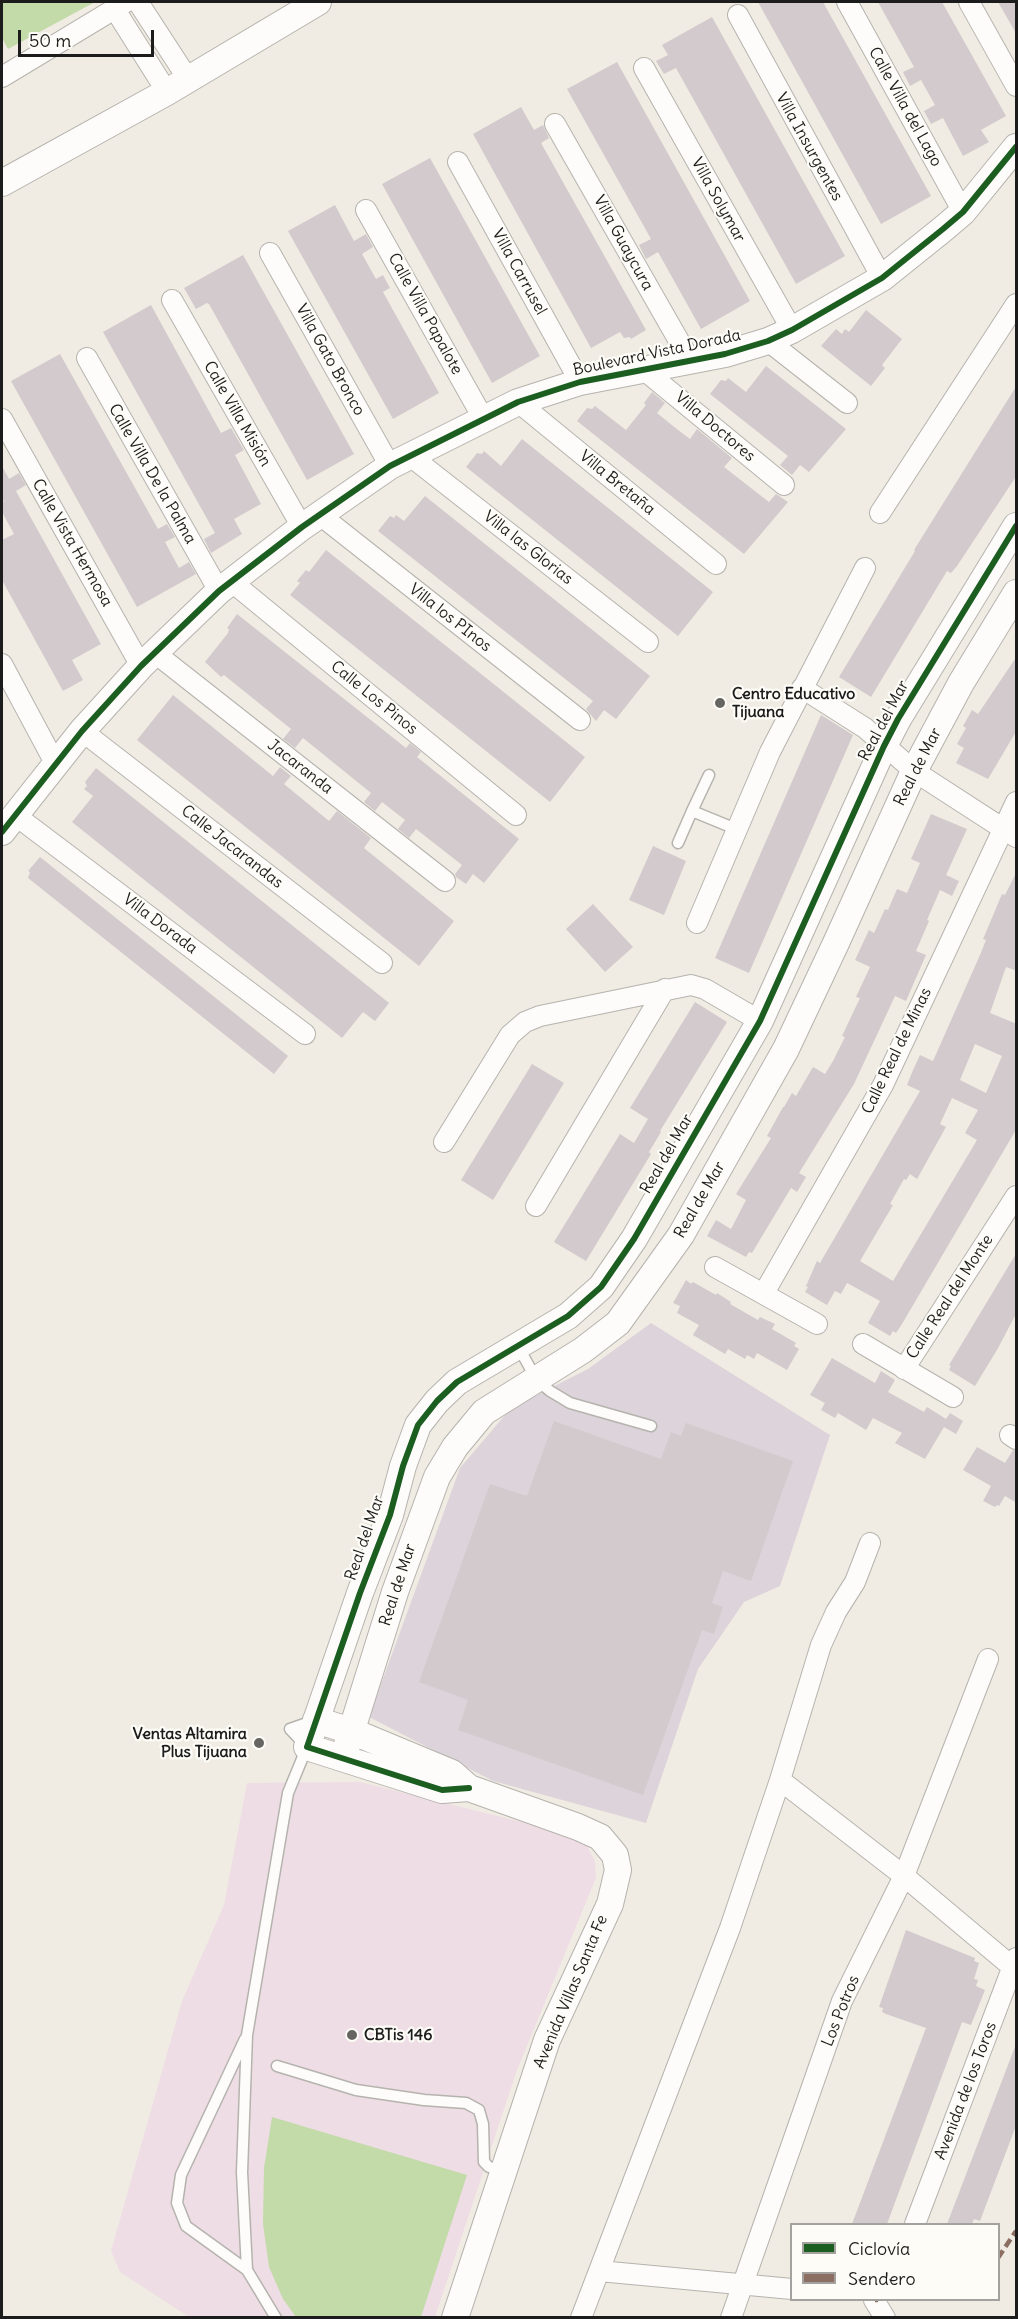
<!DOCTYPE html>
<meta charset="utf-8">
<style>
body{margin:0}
#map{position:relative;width:1018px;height:2319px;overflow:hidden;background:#f0ece3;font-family:Delius,sans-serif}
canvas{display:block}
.frame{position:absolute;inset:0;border:3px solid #1c1c1c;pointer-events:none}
.legend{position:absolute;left:790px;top:2223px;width:210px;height:78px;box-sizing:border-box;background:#fdfcf7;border:2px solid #a3a29f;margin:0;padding:8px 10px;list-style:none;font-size:18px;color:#1c1c1c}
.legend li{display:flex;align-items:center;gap:12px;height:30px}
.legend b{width:30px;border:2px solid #a3a29f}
.scale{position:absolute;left:18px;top:30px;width:136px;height:27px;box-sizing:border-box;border:3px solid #1c1c1c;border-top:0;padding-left:8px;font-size:18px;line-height:21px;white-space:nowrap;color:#1c1c1c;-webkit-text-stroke:4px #fdfcf7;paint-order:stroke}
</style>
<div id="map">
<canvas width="1018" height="2319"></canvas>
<div class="frame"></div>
<ul class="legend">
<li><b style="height:8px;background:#1b5e20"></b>Ciclovía</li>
<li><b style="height:8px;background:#8d6e63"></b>Sendero</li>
</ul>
<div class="scale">50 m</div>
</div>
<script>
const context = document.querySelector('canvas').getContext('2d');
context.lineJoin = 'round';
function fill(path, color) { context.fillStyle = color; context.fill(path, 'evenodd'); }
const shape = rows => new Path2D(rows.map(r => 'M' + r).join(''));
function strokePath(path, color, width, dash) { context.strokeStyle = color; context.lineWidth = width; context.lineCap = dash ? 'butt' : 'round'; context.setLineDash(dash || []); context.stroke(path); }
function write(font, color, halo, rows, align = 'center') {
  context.font = font + ' Delius,sans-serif'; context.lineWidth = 4.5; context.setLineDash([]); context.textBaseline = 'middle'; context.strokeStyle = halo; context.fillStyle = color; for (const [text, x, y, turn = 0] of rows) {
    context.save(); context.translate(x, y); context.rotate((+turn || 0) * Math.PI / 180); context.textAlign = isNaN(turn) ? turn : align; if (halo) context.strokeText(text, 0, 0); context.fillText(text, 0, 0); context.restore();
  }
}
const built = shape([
 [360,1782,546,1828,586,1844,595,1861,596,1878,517,2070,435,2317,189,2317,120,2272,111,2251,182,2001,224,1905,247,1783]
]);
const industrial = shape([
 [651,1323,830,1435,780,1586,744,1602,698,1669,646,1823,493,1781,369,1717,460,1468,511,1408,588,1369]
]);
const green = shape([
 [2,2,95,2,8,49,2,38],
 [272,2117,467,2175,421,2317,296,2317,283,2299,269,2267,263,2224,264,2168]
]);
const building = shape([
 [758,2,823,2,931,196,881,224],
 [878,2,942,2,1006,116,981,130,989,142,963,156,943,118,931,124,924,111,935,105,921,80,910,86,903,72,914,67],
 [998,2,1017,2,1017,35],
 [712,17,845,256,796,284,676,68,664,74,656,61,668,55,662,45],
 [617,62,750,301,701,329,658,252,646,259,639,245,651,239,567,89],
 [521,107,534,130,543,125,549,138,541,143,646,330,631,339,630,337,624,338,620,332,591,348,473,134],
 [430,158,540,356,492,383,382,184],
 [335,205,354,241,366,234,373,247,362,254,376,279,383,275,390,288,383,292,439,393,393,419,288,231],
 [243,255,354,454,307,480,209,304,207,303,196,309,184,288],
 [151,305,221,433,231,428,244,450,235,455,261,504,234,519,242,534,211,553,204,539,215,533,103,332],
 [866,310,902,339,882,365,885,368,871,386,821,346,836,329,842,334,845,329,849,332],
 [60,354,158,529,167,524,175,537,165,542,179,568,189,562,196,574,137,607,11,381],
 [766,366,846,429,809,472,800,465,792,475,780,465,788,456,710,394,721,380,726,381,728,378,746,392],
 [1017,385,1017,475,957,566,951,573,947,571,871,697,839,677,915,551,914,550],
 [652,392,665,403,657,413,678,430,690,439,697,429,732,458,724,467,769,502,776,494,788,502,744,554,577,421,587,408,592,409,595,406,626,430,646,405,644,403],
 [522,439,713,592,678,636,466,467,477,453,482,454,484,451,501,466],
 [2,466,9,479,19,473,26,485,16,491,101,644,72,660,83,680,63,691,2,580,2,540,14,534,2,512,2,503,4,501,2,499],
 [425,496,650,676,616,719,604,710,596,721,586,709,593,701,378,531,390,516,394,518,396,515,404,521],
 [326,550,585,757,550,802,290,595,300,583,297,581,306,570,309,572],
 [237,614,406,748,410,743,421,752,417,757,519,839,484,883,473,874,466,884,456,877,455,874,462,865,416,829,409,838,398,829,405,820,382,802,375,811,364,802,371,793,303,738,295,748,283,739,291,729,224,675,221,677,205,662,228,633,229,629,227,628],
 [1017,656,1017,730,988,779,956,763,964,748,957,744,966,728,963,726,972,710,978,714],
 [173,695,273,776,280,767,291,776,284,784,329,821,337,811,371,838,364,848,454,921,419,966,137,740],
 [821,715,853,735,749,973,715,958],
 [96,768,389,1003,375,1021,363,1012,342,1038,72,822,93,796,84,789,87,786,85,782],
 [931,814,967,829,946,875,959,881,952,896,940,890,927,920,929,921,916,951,926,955,906,1001,895,996,854,1084,799,1173,806,1177,797,1192,791,1188,752,1253,749,1252,746,1257,707,1236,716,1220,731,1229,746,1200,736,1194,771,1138,767,1136,783,1107,784,1107,792,1093,796,1096,813,1067,825,1074,833,1061,845,1037,842,1036,860,998,856,997,870,967,855,960,869,930,874,933,885,909,888,910,897,889,907,893,920,863,911,859],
 [653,846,686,861,664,915,629,900],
 [40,857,288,1056,274,1074,28,878,30,872,28,871],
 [1017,871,1017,971,1006,967,990,1013,1017,1024,1017,1128,902,1324,896,1333,893,1331,890,1336,868,1323,880,1301,847,1283,841,1294,835,1291,827,1305,805,1292,808,1287,806,1286,817,1261,820,1263,920,1091,907,1085,913,1070,920,1055,933,1061,980,955,986,940,983,939,1002,894,1005,895],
 [975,1044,1002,1056,986,1093,960,1080],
 [952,1098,978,1110,965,1133,977,1140,893,1281,860,1261,893,1205,890,1204,904,1179,906,1180,910,1174,917,1179,946,1127,940,1124],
 [593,904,633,947,605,972,566,929],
 [695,1002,727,1022,660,1131,661,1132,649,1152,651,1154,586,1261,554,1242,620,1134,634,1143,648,1119,630,1108],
 [532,1064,564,1083,493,1200,461,1180],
 [1017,1252,1017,1312,997,1350,975,1386,949,1370,951,1366,949,1365],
 [686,1280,691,1284,693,1282,716,1295,717,1293,731,1302,730,1304,758,1320,760,1317,775,1324,772,1329,796,1343,794,1346,799,1349,787,1370,757,1353,754,1359,747,1355,745,1359,728,1349,725,1354,693,1335,699,1325,677,1313,680,1306,673,1303],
 [832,1358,875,1383,881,1371,895,1380,888,1392,924,1412,927,1407,946,1419,950,1413,963,1421,956,1434,944,1427,925,1459,895,1443,902,1433,873,1418,866,1430,838,1413,835,1418,821,1410,825,1403,810,1395],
 [554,1421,661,1459,671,1432,681,1436,686,1423,793,1461,751,1581,723,1571,712,1603,723,1607,714,1634,702,1630,643,1795,458,1730,468,1700,419,1682,490,1484,527,1496],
 [977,1447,1005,1463,1013,1450,1017,1451,1017,1503,1005,1496,999,1506,997,1505,995,1507,983,1501,991,1486,963,1470],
 [906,1930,975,1958,974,1961,979,1963,974,1979,978,1980,976,1986,985,1990,971,2025,962,2022,887,2224,852,2224,926,2028,886,2014,882,2012,883,2008,879,2007],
 [1016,2044,1017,2123,980,2221,974,2219,972,2224,947,2224]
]);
const service = shape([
 [709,775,692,811,736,829],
 [678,843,692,811],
 [518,1346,536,1379,550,1391,570,1403,651,1426],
 [245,2039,181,2175,177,2203,186,2226,247,2270],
 [277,2066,356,2090,424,2100,466,2103,479,2110,483,2124,484,2162,489,2167,504,2171],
 [276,2318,247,2270,242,2172,247,2035,288,1793,307,1747,290,1729,313,1721]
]);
const minor = shape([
 [138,2,188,79],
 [847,2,963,212],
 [969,2,1016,86],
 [114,8,167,92],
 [738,15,882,278],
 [644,68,792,330],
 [2,77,126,2],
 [555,124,691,362],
 [458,162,580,382],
 [366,210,483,418],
 [270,253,390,466],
 [172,300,302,527],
 [768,341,847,403],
 [87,358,219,591],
 [644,370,784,485],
 [518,402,716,564],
 [2,419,141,666],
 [409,455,648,642],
 [880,513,1016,304],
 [320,515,580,720],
 [232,582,516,815],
 [155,653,445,881],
 [2,664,55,763],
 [802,688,865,728,914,771,1016,837],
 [82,731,382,963],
 [15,815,305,1034],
 [697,923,770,752,865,568],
 [444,1142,510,1035,525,1022,540,1016,691,985,705,989,760,1021],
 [536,1206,665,989],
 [715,1267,817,1324],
 [764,1293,883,1085,1016,802],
 [863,1344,953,1397],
 [904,1369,1016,1196],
 [1010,1435,1016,1439],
 [870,1543,855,1582,836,1612,821,1645,780,1780,904,1876,1016,1970],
 [915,2224,1016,1958],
 [599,2271,792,2289],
 [874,2300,885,2318],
 [581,2318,730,1928,780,1780],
 [731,2318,842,2001,904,1876,988,1659]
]);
const tertiary = shape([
 [2,183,167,92,318,2],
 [2,832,82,731,141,666,219,591,302,527,390,466,518,402,580,382,725,354,768,341,792,330,882,278,943,229,963,212,1016,147],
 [316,1720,351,1731,452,1773,469,1788,578,1827,600,1837,615,1855,618,1870,610,1904,547,2040,455,2318],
 [343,1758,395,1592,437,1477,455,1447,484,1412,583,1350,618,1323,681,1235,786,1049,836,943,914,771,961,683,1016,593],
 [469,1788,442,1790,307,1747,360,1593,390,1515,403,1466,418,1425,437,1401,457,1382,568,1316,601,1287,634,1239,760,1021,884,746,898,719,1016,526]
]);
const quiet = shape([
 [998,2258,1016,2231],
 [875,2300,878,2300]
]);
const cycleway = shape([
 [2,832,82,731,141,666,219,591,302,527,390,466,518,402,580,382,725,354,768,341,792,330,882,278,943,229,963,212,1016,147],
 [469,1788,442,1790,307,1747,360,1593,390,1515,403,1466,418,1425,437,1401,457,1382,568,1316,601,1287,634,1239,760,1021,884,746,898,719,1016,526]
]);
const markers = [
 [720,703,6,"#666562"],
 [259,1743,6,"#666562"],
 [352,2035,6,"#666562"]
];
const streetNames = [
 ["Calle Villa del Lago",905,107,61],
 ["Villa Insurgentes",809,147,61],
 ["Villa Solymar",718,200,61],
 ["Villa Guaycura",623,243,61],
 ["Villa Carrusel",519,272,61],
 ["Calle Villa Papalote",425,314,61],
 ["Boulevard Vista Dorada",657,353,-12],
 ["Villa Gato Bronco",330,360,61],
 ["Calle Villa Misión",237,414,60],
 ["Villa Doctores",715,427,40],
 ["Calle Villa De la Palma",152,474,60],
 ["Villa Bretaña",617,483,39],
 ["Calle Vista Hermosa",72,543,60],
 ["Villa las Glorias",528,548,38],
 ["Villa los PInos",450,618,38],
 ["Calle Los Pinos",374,698,39],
 ["Real del Mar",884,721,-62],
 ["Jacaranda",300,767,38],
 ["Real de Mar",918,767,-63],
 ["Calle Jacarandas",232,847,38],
 ["Villa Dorada",160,924,37],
 ["Calle Real de Minas",897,1051,-64],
 ["Real del Mar",667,1154,-60],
 ["Real de Mar",700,1200,-60],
 ["Calle Real del Monte",950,1297,-57],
 ["Real del Mar",365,1538,-71],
 ["Real de Mar",398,1585,-72],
 ["Avenida Villas Santa Fe",571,1992,-67],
 ["Los Potros",841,2011,-68],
 ["Avenida de los Toros",966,2091,-69]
];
const poiNames = [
 ["Centro Educativo",732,694],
 ["Tijuana",732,712],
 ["Ventas Altamira",247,1734,"right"],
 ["Plus Tijuana",247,1752,"right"],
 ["CBTis 146",364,2035]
];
fill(built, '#efdde5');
fill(industrial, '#ddd3da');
fill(green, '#c3daa9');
fill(building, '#d2cacc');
strokePath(service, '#b5b3ad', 13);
strokePath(minor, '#b5b3ad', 22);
strokePath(tertiary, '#b5b3ad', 28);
strokePath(service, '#fdfcfb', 10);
strokePath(minor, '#fdfcfb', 20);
strokePath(tertiary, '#fdfcfb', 26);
strokePath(quiet, '#8d6e63', 4.5, [9, 4.5]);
strokePath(cycleway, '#1b5e20', 6);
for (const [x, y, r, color] of markers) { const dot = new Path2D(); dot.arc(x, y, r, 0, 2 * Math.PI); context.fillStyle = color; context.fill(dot); strokePath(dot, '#fdfcf7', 2); }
write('16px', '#1c1c1c', '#fdfcf7', streetNames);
write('bold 16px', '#1c1c1c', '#fdfcf7', poiNames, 'left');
</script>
